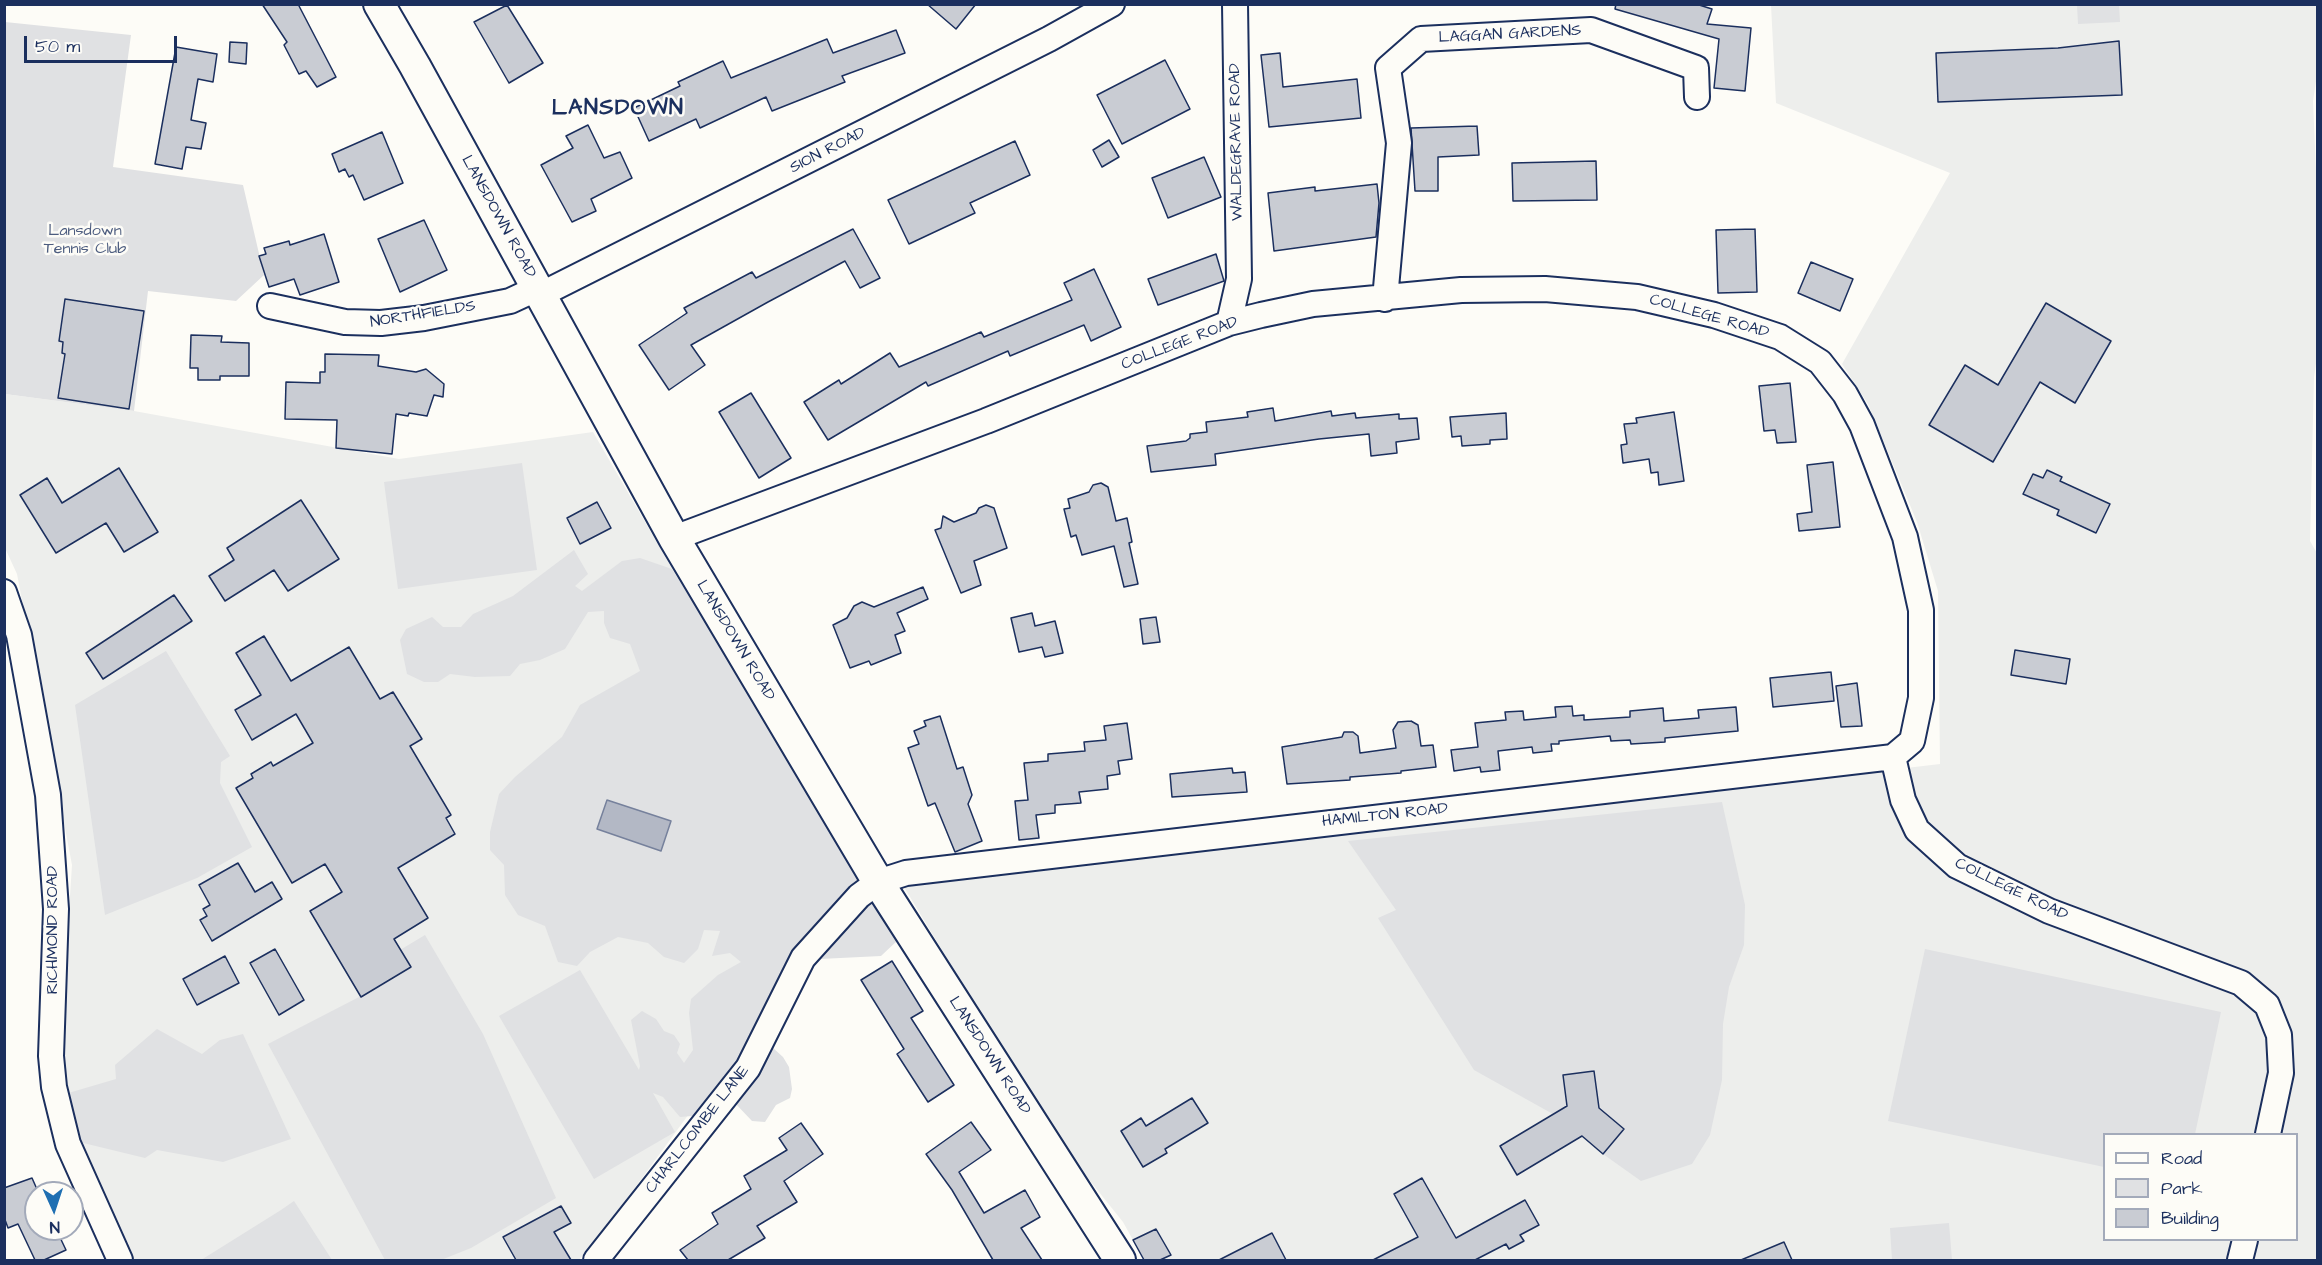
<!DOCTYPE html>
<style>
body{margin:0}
#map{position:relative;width:2322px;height:1265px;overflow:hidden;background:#fdfcf7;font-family:"Architects Daughter",sans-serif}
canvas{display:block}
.frame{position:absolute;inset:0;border:6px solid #1b2f5e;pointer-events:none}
.legend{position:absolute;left:2103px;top:1133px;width:195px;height:108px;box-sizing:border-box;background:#fdfcf7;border:2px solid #a3aaba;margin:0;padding:8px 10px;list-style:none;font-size:18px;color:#1b2f5e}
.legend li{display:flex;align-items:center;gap:12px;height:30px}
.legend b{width:30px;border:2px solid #a3aaba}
.north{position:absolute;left:24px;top:1181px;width:60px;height:60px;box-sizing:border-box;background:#fdfcf7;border:2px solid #a3aaba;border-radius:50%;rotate:177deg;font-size:16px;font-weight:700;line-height:24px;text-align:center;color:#1b2f5e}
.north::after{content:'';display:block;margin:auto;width:21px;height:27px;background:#1f6fb2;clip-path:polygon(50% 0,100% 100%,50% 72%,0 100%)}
.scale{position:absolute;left:24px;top:36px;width:153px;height:27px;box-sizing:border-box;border:3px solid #1b2f5e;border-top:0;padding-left:8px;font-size:18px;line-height:21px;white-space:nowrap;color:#1b2f5e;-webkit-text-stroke:4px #fdfcf7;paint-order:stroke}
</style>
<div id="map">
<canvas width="2322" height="1265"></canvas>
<div class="frame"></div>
<ul class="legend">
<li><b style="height:8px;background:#fdfcf7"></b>Road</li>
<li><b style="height:16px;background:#e0e1e3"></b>Park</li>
<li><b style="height:16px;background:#c9ccd3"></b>Building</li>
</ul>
<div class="north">N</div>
<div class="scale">50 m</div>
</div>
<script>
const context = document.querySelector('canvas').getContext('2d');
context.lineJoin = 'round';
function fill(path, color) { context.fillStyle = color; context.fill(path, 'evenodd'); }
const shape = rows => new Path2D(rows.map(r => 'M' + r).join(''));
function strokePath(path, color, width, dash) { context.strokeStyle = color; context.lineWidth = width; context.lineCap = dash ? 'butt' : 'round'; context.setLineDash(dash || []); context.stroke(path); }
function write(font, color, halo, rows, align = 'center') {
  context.font = font + ' "Architects Daughter",sans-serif'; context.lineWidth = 5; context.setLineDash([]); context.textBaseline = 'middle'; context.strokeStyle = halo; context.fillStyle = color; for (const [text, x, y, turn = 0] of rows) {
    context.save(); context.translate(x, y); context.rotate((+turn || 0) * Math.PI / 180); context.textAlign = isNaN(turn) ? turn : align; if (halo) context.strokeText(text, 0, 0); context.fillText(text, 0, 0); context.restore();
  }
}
const built = shape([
 [1771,5,2317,5,2318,68,2313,101,2318,218,2318,350,2314,377,2310,541,2318,555,2317,1260,1144,1260,1123,1222,1054,1136,904,887,1940,764,1938,591,1917,522,1868,404,1842,364,1950,173,1776,103],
 [2104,1134,2296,1134,2296,1240,2104,1240],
 [5,394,134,411,399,459,593,432,839,857,735,1051,604,1230,579,1260,129,1260,75,1141,65,1094,63,1003,72,865,17,574,5,548]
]);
const green = shape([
 [2077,5,2119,5,2120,22,2078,24],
 [5,22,131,35,113,167,243,185,264,275,236,301,148,291,134,411,5,394],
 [522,463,537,570,398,589,384,482],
 [574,550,588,574,575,586,582,591,622,561,640,558,672,569,896,926,898,940,881,956,820,959,788,968,772,1047,783,1057,789,1067,792,1089,790,1098,776,1105,765,1122,752,1121,733,1101,703,1122,692,1116,680,1117,663,1097,653,1093,675,1132,594,1179,499,1016,580,970,639,1070,640,1066,631,1020,642,1011,656,1019,664,1031,674,1035,680,1044,677,1053,684,1063,693,1050,689,1013,691,999,718,975,741,962,730,953,712,956,720,931,704,930,698,949,684,963,664,957,648,943,618,937,590,952,577,966,558,962,545,926,518,915,505,895,504,865,490,850,490,832,499,794,515,777,562,737,580,705,640,671,630,644,610,638,604,623,604,611,588,612,565,649,540,660,520,664,510,676,475,677,450,674,438,682,424,682,407,674,400,640,406,629,432,617,443,627,461,627,473,614,513,596],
 [166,651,230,756,221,762,220,783,252,847,197,878,105,915,75,705],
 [1722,802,1745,905,1744,945,1729,987,1723,1024,1722,1080,1710,1135,1692,1164,1641,1181,1603,1154,1624,1129,1599,1108,1569,1119,1560,1118,1474,1070,1378,918,1396,910,1348,841],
 [425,935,483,1034,556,1198,471,1248,441,1260,385,1260,268,1044,361,996,400,950],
 [1925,949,2221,1012,2195,1134,2104,1134,2104,1167,1888,1121],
 [157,1029,202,1054,220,1040,243,1034,291,1139,223,1162,157,1150,145,1158,75,1141,65,1094,116,1079,115,1065],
 [294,1201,332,1260,201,1260,281,1210],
 [1949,1223,1952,1260,1892,1260,1890,1228]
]);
const water = shape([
 [607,800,671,821,661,851,597,829,607,800]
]);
const building = shape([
 [262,4,298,4,336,77,317,87,306,71,299,74,284,45,287,42,262,4],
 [927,4,976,4,956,29,927,4],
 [1616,4,1696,4,1712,9,1707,24,1751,28,1745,91,1714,88,1719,39,1615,9,1616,4],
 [507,5,543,63,509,83,474,22,507,5],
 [896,30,905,53,842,76,845,82,772,111,766,97,700,128,696,119,649,141,634,108,680,86,678,82,723,61,731,78,827,39,833,53,896,30],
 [2119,41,2122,95,1938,102,1936,53,2058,48,2119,41],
 [230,42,247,43,246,64,229,62,230,42],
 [176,47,217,54,213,82,198,79,191,120,206,123,201,149,186,147,182,169,155,164,176,47],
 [1280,53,1283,87,1357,79,1361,118,1269,127,1261,55,1280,53],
 [1165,60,1190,109,1122,144,1097,95,1165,60],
 [588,125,604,158,620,152,632,178,591,199,596,211,572,222,541,165,573,148,566,136,588,125],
 [1477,126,1479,155,1438,157,1438,191,1415,191,1411,128,1477,126],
 [382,132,403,183,364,200,353,175,349,177,345,169,339,172,332,154,382,132],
 [1109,140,1119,157,1102,167,1093,150,1109,140],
 [1015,141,1030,175,970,203,975,213,909,244,888,200,1015,141],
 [1204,157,1221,197,1168,218,1152,178,1204,157],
 [1596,161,1597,200,1513,201,1512,163,1596,161],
 [1377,184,1379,203,1376,237,1274,251,1268,193,1315,187,1315,191,1377,184],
 [424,220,447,270,400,292,378,239,424,220],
 [853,229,880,278,860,288,845,261,768,302,691,345,705,365,669,390,639,345,687,313,684,308,752,272,756,278,853,229],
 [1755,229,1757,292,1718,293,1716,230,1755,229],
 [324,234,339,282,300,295,294,279,269,287,259,256,266,254,264,248,289,241,290,245,324,234],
 [1216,254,1224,281,1158,305,1148,279,1216,254],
 [1811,262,1853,279,1840,311,1798,293,1811,262],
 [1094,269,1121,327,1091,341,1084,325,1010,356,1008,351,928,386,926,382,828,440,804,402,839,380,841,384,890,353,899,367,981,332,984,337,1072,300,1064,283,1094,269],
 [65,299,144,311,129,409,58,398,65,354,62,353,63,342,59,341,65,299],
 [2046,303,2111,341,2075,403,2040,382,1993,462,1929,425,1965,365,1998,385,2046,303],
 [191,335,222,336,221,342,249,343,249,376,220,376,220,380,198,380,198,368,190,368,191,335],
 [325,354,379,355,378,366,416,372,426,369,444,384,443,397,434,395,427,416,409,413,408,416,396,414,392,454,336,448,337,420,285,419,286,382,320,383,320,372,325,372,325,354],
 [1790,383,1796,442,1777,443,1775,430,1764,431,1759,386,1790,383],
 [751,393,791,458,759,478,719,412,751,393],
 [1273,408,1275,421,1331,411,1332,416,1355,413,1356,418,1399,414,1399,419,1417,418,1419,439,1396,442,1397,453,1371,456,1369,434,1319,439,1215,454,1216,465,1151,472,1147,446,1186,441,1190,438,1190,434,1207,432,1206,422,1248,417,1247,412,1273,408],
 [1674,412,1684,481,1659,485,1658,472,1651,473,1649,459,1623,463,1621,445,1627,444,1624,424,1637,423,1636,418,1674,412],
 [1506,413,1507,439,1490,440,1490,444,1462,446,1461,436,1452,437,1450,417,1506,413],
 [1833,462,1840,527,1799,531,1797,514,1812,512,1807,465,1833,462],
 [119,468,158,532,124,552,106,523,56,553,20,495,47,478,62,503,119,468],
 [2047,470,2062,477,2060,481,2110,504,2096,533,2057,515,2059,510,2023,494,2033,474,2043,478,2047,470],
 [1101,483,1108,487,1116,521,1127,518,1132,542,1129,543,1138,584,1124,587,1114,546,1082,555,1076,535,1071,537,1064,509,1070,508,1068,499,1089,492,1093,485,1101,483],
 [301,500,339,559,288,591,274,570,225,601,209,576,234,560,227,548,301,500],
 [597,502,611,528,580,544,567,518,597,502],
 [986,505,994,508,1007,548,974,561,981,585,961,593,935,530,941,528,943,516,954,522,976,513,979,508,986,505],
 [923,587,928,599,897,613,905,631,895,635,901,653,871,665,869,661,850,668,833,625,847,618,854,606,862,602,874,607,923,587],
 [174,595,192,621,103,679,86,653,174,595],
 [1032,613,1035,626,1055,621,1063,653,1045,657,1042,647,1019,652,1011,618,1032,613],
 [1156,617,1160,642,1143,644,1140,619,1156,617],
 [264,636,291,681,349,647,380,699,393,692,422,739,410,746,451,815,446,818,455,834,398,868,428,918,394,939,411,967,361,997,310,911,342,892,325,864,292,883,236,788,253,778,251,774,271,762,273,766,313,743,296,714,252,740,235,710,261,695,236,653,264,636],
 [2015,650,2070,659,2066,684,2011,675,2015,650],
 [1831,672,1834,701,1773,707,1770,678,1831,672],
 [1857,683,1862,726,1841,727,1836,686,1857,683],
 [1572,706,1573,716,1584,715,1584,720,1630,717,1630,711,1663,708,1664,721,1699,718,1698,710,1736,707,1738,731,1665,738,1665,742,1631,744,1630,740,1611,741,1610,736,1559,741,1559,744,1551,744,1552,751,1533,753,1532,747,1498,751,1500,770,1481,772,1480,767,1454,771,1451,750,1478,747,1475,723,1506,720,1505,712,1523,711,1524,720,1556,717,1555,707,1572,706],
 [940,716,957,769,963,767,972,795,968,804,982,841,955,852,935,803,928,806,908,748,919,744,914,731,926,726,924,721,940,716],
 [1411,721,1418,725,1421,746,1433,745,1436,767,1401,771,1401,773,1350,777,1350,780,1287,784,1282,747,1342,737,1344,732,1353,732,1358,736,1360,753,1396,748,1393,730,1398,722,1411,721],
 [1127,723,1132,759,1118,761,1120,774,1107,776,1108,789,1079,792,1081,803,1055,805,1055,813,1036,815,1039,838,1019,840,1015,801,1028,800,1024,763,1048,761,1048,754,1085,751,1084,742,1106,740,1104,726,1127,723],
 [1232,768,1233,773,1245,772,1247,792,1172,797,1170,774,1232,768],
 [238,863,255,892,272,882,282,899,212,941,200,920,207,916,203,909,210,905,199,885,238,863],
 [275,949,304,1000,279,1015,250,963,275,949],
 [225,956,239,983,197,1005,183,979,225,956],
 [892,961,923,1011,911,1018,954,1085,928,1102,897,1054,904,1049,861,980,892,961],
 [1594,1071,1599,1108,1624,1129,1603,1154,1582,1136,1517,1175,1500,1146,1567,1106,1563,1075,1594,1071],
 [1192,1098,1208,1123,1165,1149,1167,1153,1143,1167,1121,1131,1141,1118,1146,1126,1192,1098],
 [971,1122,991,1150,959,1172,984,1213,1025,1190,1040,1217,1021,1228,1042,1260,993,1260,952,1190,926,1154,971,1122],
 [801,1123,823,1154,784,1181,797,1202,757,1226,765,1238,728,1260,688,1260,680,1250,718,1224,712,1213,751,1189,744,1176,787,1150,779,1138,801,1123],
 [32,1178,36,1187,36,1229,56,1229,66,1250,44,1260,35,1260,18,1224,8,1228,4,1217,4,1188,32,1178],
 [1422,1178,1456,1238,1525,1200,1539,1225,1520,1235,1524,1241,1509,1249,1506,1244,1475,1260,1373,1260,1418,1237,1394,1194,1422,1178],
 [561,1206,571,1223,554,1232,571,1260,516,1260,503,1237,561,1206],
 [1156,1229,1171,1255,1160,1260,1144,1260,1133,1240,1156,1229],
 [1272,1233,1286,1260,1219,1260,1272,1233],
 [1784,1242,1792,1260,1741,1260,1784,1242]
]);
const minor = shape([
 [542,294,1049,39,1112,4],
 [1385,299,1399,143,1388,68,1421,39,1591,30,1696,68,1697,97],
 [270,306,345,322,381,323,424,318,510,301,538,288],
 [1229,323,1239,279,1235,4],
 [674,538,986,421,1229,323,1261,315,1313,304,1461,290,1545,289,1637,297,1714,315,1780,337,1820,362,1845,394,1862,425,1905,537,1921,610,1921,698,1912,741,1893,757],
 [4,592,19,635,48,795,56,909,51,1056,54,1087,68,1144,120,1260],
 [1893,757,1903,800,1917,830,1957,866,2049,911,2241,983,2267,1005,2279,1035,2281,1073,2268,1134],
 [596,1260,748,1068,803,958,859,896,878,882,906,873,1893,757],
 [2240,1260,2245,1240]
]);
const tertiary = shape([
 [379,4,415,66,674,538,878,882,1120,1260]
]);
const streetNames = [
 ["LAGGAN GARDENS",1510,35,-3],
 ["WALDEGRAVE ROAD",1237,142,-91],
 ["SION ROAD",828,151,-27],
 ["LANSDOWN ROAD",498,217,61],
 ["NORTHFIELDS",423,315,-9],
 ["COLLEGE ROAD",1709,317,16],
 ["COLLEGE ROAD",1180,344,-21],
 ["LANSDOWN ROAD",735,641,59],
 ["HAMILTON ROAD",1385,816,-6],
 ["COLLEGE ROAD",2011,890,26],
 ["RICHMOND ROAD",54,930,-90],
 ["LANSDOWN ROAD",989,1056,57],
 ["CHARLCOMBE LANE",698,1130,-52]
];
const parkNames = [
 ["Lansdown",85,232],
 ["Tennis Club",85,250]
];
const districtNames = [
 ["LANSDOWN",618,109]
];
fill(built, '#edeeec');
fill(green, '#e0e1e3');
fill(water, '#b3b8c5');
strokePath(water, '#76819c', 1.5);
fill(building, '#c9ccd3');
strokePath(building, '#1b2f5e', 1.5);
strokePath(minor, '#1b2f5e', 28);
strokePath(tertiary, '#1b2f5e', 34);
strokePath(minor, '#fdfcf7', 24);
strokePath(tertiary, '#fdfcf7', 30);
write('16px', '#1b2f5e', '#fdfcf7', streetNames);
write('16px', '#4c5c7f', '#fdfcf7', parkNames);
context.letterSpacing = '1.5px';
write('bold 22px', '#1b2f5e', '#fdfcf7', districtNames);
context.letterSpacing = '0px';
</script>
